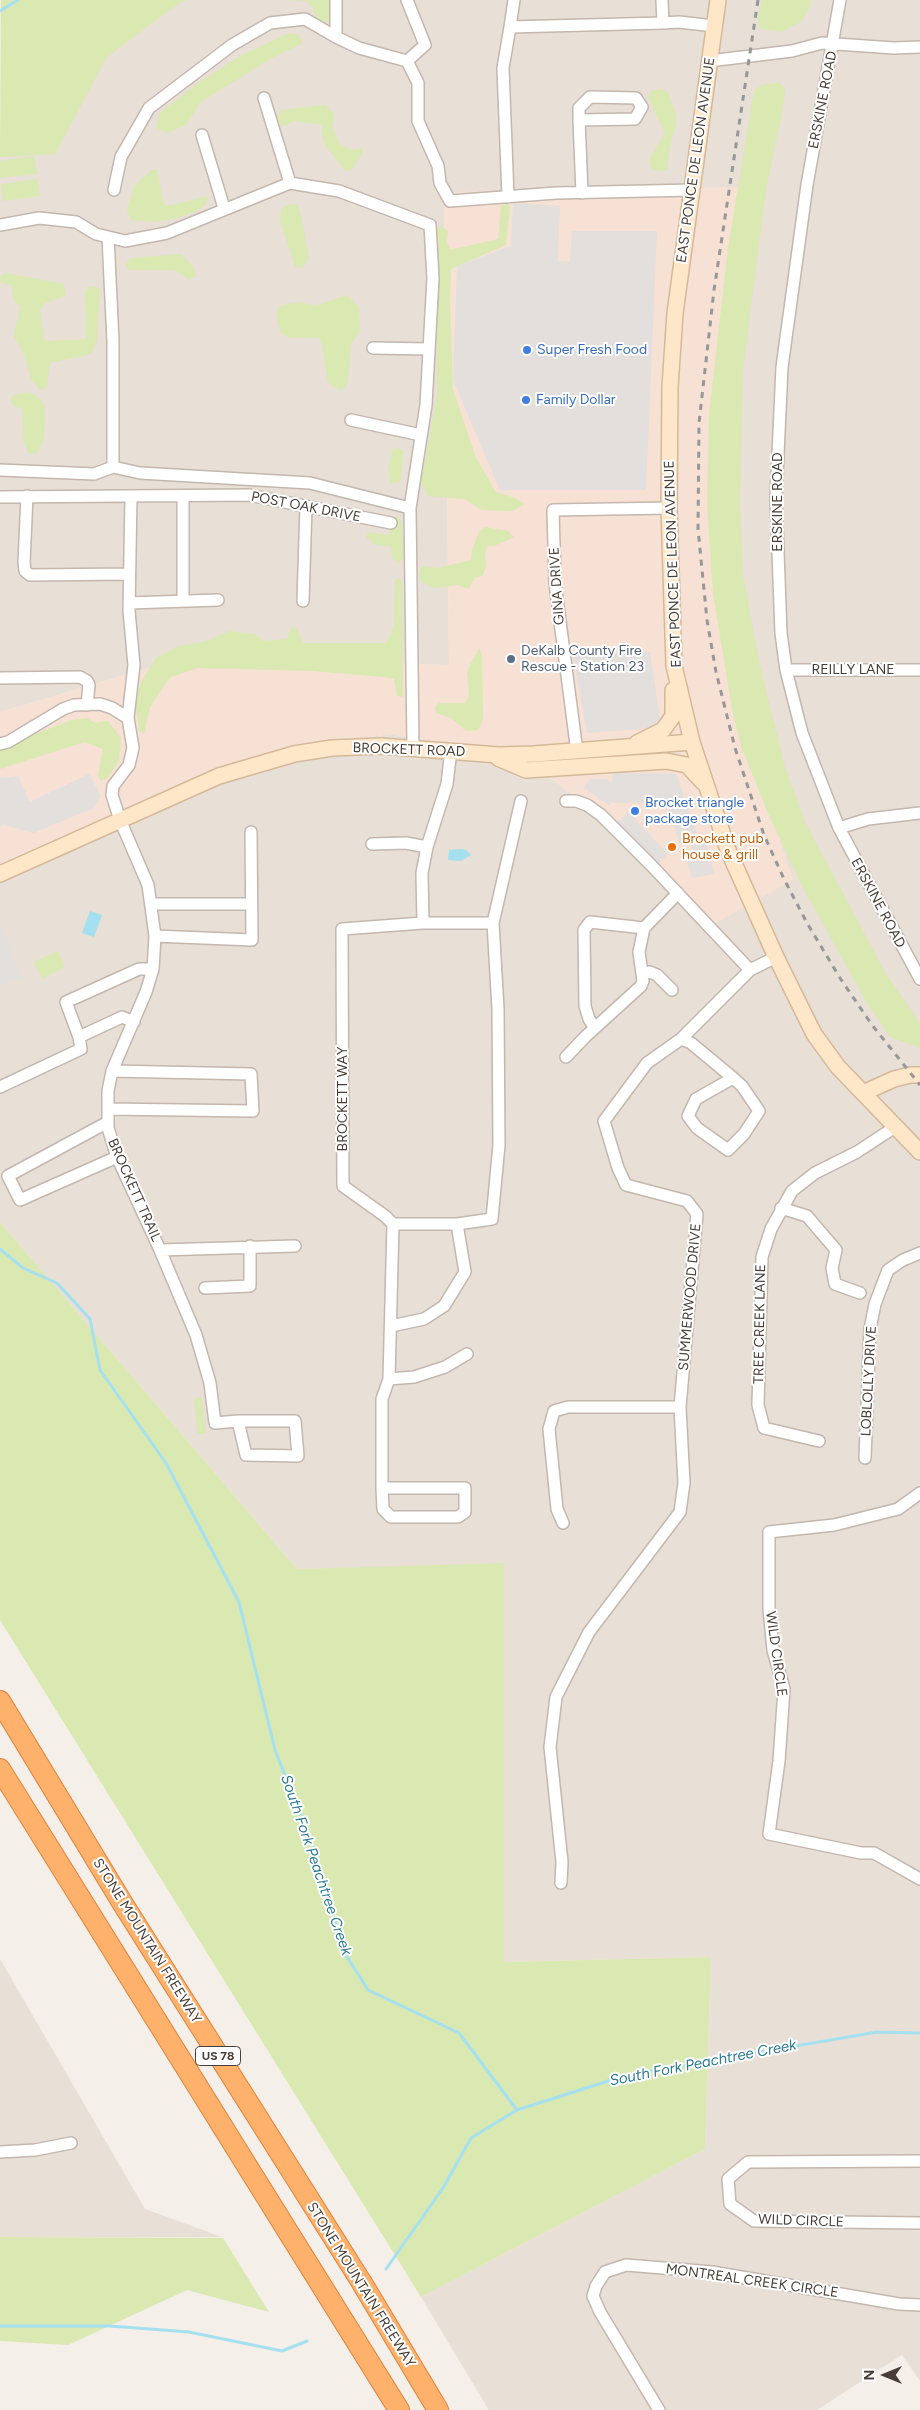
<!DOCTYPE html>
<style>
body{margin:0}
#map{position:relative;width:920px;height:2410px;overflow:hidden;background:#f4efe9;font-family:Figtree,sans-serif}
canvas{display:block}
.north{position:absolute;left:860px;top:2350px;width:50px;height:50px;-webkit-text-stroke:4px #fff;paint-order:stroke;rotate:270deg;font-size:14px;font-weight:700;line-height:20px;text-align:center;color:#483e37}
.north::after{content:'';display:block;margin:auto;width:18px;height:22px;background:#483e37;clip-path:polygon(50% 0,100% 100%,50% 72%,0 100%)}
</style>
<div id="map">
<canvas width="920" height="2410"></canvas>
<div class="north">N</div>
</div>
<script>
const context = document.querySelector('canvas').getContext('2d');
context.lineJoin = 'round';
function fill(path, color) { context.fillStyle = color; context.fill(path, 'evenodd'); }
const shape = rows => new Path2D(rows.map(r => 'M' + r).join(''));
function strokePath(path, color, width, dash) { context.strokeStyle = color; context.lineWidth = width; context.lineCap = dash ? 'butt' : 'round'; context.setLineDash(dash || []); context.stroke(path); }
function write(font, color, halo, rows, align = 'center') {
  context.font = font + ' Figtree,sans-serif'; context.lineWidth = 4; context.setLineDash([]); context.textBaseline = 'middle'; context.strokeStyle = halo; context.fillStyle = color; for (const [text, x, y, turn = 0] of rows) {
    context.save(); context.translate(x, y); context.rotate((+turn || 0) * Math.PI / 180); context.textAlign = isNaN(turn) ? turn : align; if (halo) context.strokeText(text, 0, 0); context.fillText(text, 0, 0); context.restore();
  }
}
const residential = shape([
 [134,0,920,0,920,2381,902,2355,817,2410,489,2410,421,2297,705,2149,711,1957,504,1962,504,1564,297,1569,0,1222,0,872,95,827,272,752,390,734,523,758,622,831,444,193,449,665,179,659,0,712,0,136],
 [0,1959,145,2209,222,2237,0,2237]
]);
const commercial = shape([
 [744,187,719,472,764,791,793,880,705,929,622,831,523,758,390,734,272,752,95,827,0,870,0,712,179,659,449,665,444,192]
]);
const green = shape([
 [1,0,14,0,14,2,18,0,187,0,178,4,107,57,55,154,0,157],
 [284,0,329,0,334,8,334,21,322,22,314,13,312,6,306,1],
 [762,0,811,0,810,7,802,21,782,32,760,29,758,18],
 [289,33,299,35,303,43,272,58,201,102,186,125,167,133,156,128,160,113,198,83,240,56],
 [780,83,785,89,784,102,766,190,743,369,740,502,743,575,760,666,785,767,805,822,886,974,920,1023,920,1048,890,1037,867,1003,803,888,768,813,742,749,732,709,713,593,707,504,709,415,728,248,754,90,763,84],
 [659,89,668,92,676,114,676,126,670,145,667,170,659,171,651,168,649,160,665,133,648,97,651,91],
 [325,105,335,115,332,127,341,145,353,150,362,148,363,152,352,169,346,171,327,148,322,136,322,125,295,121,287,125,281,126,277,117,281,110],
 [34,156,37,174,0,178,0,161],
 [157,169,164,204,167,206,209,196,206,204,195,212,174,219,155,222,131,220,127,210,134,186,152,170],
 [38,179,40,196,3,201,1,184],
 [290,204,298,205,302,219,309,258,302,268,295,267,280,221,282,209],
 [508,204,510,207,506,245,451,269,450,305,453,390,476,458,496,492,515,498,525,504,512,511,482,510,464,499,428,496,421,482,437,395,437,229,440,226,448,231,447,241,450,250,498,239,501,205],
 [181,254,191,264,197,275,189,280,174,270,130,270,125,265,131,258],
 [5,273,64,284,66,296,45,303,40,310,44,341,86,339,85,292,90,286,100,288,97,342,91,354,50,363,47,388,40,390,31,379,24,354,14,336,20,307,13,299,12,285,4,284,0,281,0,277],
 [347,295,359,307,360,332,351,344,348,382,342,391,328,383,322,344,319,338,291,338,281,334,276,314,278,308,283,305,302,302,315,306],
 [28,392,38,397,45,406,44,438,38,453,29,454,24,443,22,409,14,406,10,400,14,395],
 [399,448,403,451,401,481,391,484,388,468,393,449],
 [398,516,402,523,403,558,399,564,393,560,391,547,374,544,366,537,368,532,389,535,393,517],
 [485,527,508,531,514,537,494,546,488,546,485,551,486,567,482,576,474,578,469,589,458,585,435,588,421,582,419,573,422,566,437,568,471,560,472,550,479,532],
 [399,578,402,581,403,697,397,696,394,679,383,677,313,671,199,668,170,677,150,707,144,734,139,730,135,703,141,682,156,658,179,646,204,642,230,631,254,634,265,641,287,639,291,628,296,627,303,643,386,643,394,628,395,581],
 [479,648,482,655,483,720,478,730,466,731,451,718,436,713,435,708,439,703,465,703,469,695,467,671],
 [87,718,95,723,108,721,121,738,119,761,107,778,101,781,98,775,103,749,85,742,0,769,0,747,72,720],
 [58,951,65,967,42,979,34,962],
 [0,1222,297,1569,504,1563,504,1962,711,1957,705,2149,421,2297,0,1620],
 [202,1397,206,1434,198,1434,194,1399],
 [0,2237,223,2238,269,2312,187,2290,68,2345,0,2341]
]);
const parking = shape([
 [513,203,560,206,558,261,570,262,572,231,657,231,646,490,500,490,453,380,457,266,511,246],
 [650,652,660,719,653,728,587,733,573,655],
 [613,773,676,774,698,837,680,844,666,802,611,803,610,806,584,788,590,779,606,779,612,783],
 [89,774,100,795,94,808,33,833,4,825,0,827,0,778,18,776,30,802],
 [629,812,668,854,659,863,618,822],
 [705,838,714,874,692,878,687,863,695,854,690,843],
 [0,925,22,978,0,986]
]);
const water = shape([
 [462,849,466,850,471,855,461,861,448,860,449,850],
 [90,911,102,915,94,937,82,933]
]);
const stream = shape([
 [0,11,18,0],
 [0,1249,23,1268,57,1283,90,1319,100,1370,166,1463,239,1602,275,1750,311,1841,344,1952,368,1990,459,2033,517,2110],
 [386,2269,443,2188,471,2138,517,2110,627,2075,877,2032,920,2033],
 [0,2326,110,2326,189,2332,282,2351,307,2341]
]);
const street = shape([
 [336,0,336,37,359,48,407,61,425,45,407,0],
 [514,0,510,27,663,23],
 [662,0,663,23,679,22,714,26],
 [840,0,807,185,782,367,776,498,781,633,786,670,802,733,839,828,920,979],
 [407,61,418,83,418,121,438,166,440,183,450,201,556,193,692,190],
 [709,61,792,51,822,43,894,48,920,47],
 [264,98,290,183],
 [579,120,635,119,642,107,636,98,590,97,579,108,579,120,582,193],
 [202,135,224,208],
 [114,190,121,157,149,108,232,45,270,23,305,19,336,37],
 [508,197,503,68,510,27],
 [0,225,39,218,76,222,96,234,125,241,167,233,290,183,339,191,430,225,433,278,426,405,410,508,413,747],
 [373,348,429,349],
 [351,420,421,435],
 [113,467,140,473,310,483,410,508],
 [0,470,94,474,113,467,113,341,108,237],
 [27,496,24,562,25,571,30,575,129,574],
 [131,496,129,611,134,665,128,718,133,748,129,765,113,786,112,795,120,820,148,885,155,936,153,969,146,992,112,1071,108,1091,108,1128,117,1157,160,1250,196,1335,210,1383,215,1423,238,1421,246,1455,298,1456,295,1421,238,1421],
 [0,497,249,495,391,523],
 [183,497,183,601],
 [303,601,306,506],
 [129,603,218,600],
 [786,670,920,670],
 [0,678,80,677,87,681,89,685,87,705],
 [0,744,8,742,63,709,74,705,100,704,112,708,128,718],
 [577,752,555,583,553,510,669,508],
 [566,801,576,801,587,805,601,815,651,865,750,970],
 [839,828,868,819,920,813],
 [372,844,406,843,427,847],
 [152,904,251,904],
 [493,923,521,801],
 [155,936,252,940,251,832],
 [642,973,650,972,657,975,672,990],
 [134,1022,122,1017,79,1037,66,1002,139,969,153,969],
 [595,1028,589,1019,585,1006,584,930,590,922,644,928],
 [681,1039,691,1043,733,1078],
 [566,1057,586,1036,641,986,643,981,639,952,644,928,678,893],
 [733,1078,742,1086,759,1111,744,1134,728,1150,697,1128,688,1116,696,1099,733,1078],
 [0,1087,81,1049,79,1037],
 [108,1109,253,1111,251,1074,112,1071],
 [108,1122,8,1176,20,1200,117,1157],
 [781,1208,807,1216,836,1250,832,1268,835,1284,860,1293],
 [393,1224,457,1224],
 [160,1250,295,1246],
 [205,1288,250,1286,250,1246],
 [391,1326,424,1319,444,1306,465,1272,457,1224,492,1219,499,1145,498,1009,493,923,423,923],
 [389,1379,414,1377,445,1367,467,1354],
 [819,1441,764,1428,758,1405,762,1257,771,1229,792,1191,815,1173,857,1152,895,1127],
 [865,1458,870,1329,875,1304,888,1270,903,1260,920,1253],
 [382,1488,465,1488,465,1512,458,1517,391,1517,383,1509,382,1488,382,1399,389,1379,393,1224,385,1216,343,1186,342,929,423,923,422,873,427,847,447,784,451,750],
 [920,1493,898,1509,834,1525,769,1532,769,1609,773,1650,784,1689,779,1761,769,1834,861,1853,874,1853,920,1879],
 [563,1523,557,1509,549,1429,554,1411,568,1407,680,1407],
 [561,1883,562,1862,550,1747,556,1697,589,1632,680,1512,684,1483,680,1407,697,1214,687,1201,626,1185,618,1168,604,1121,647,1063,681,1039,750,970,776,957],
 [0,2152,35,2150,71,2143],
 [920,2161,748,2162,728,2179,730,2204,754,2221,920,2223],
 [659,2410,600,2312,593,2296,596,2286,605,2272,626,2265,712,2272,899,2304,920,2305]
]);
const secondary = shape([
 [718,0,675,313,670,387,669,508,674,666,692,742,728,850,776,957,814,1034,838,1067,920,1152],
 [637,743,663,730,673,716,673,690],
 [498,758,526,770,666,761,687,765,704,783],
 [0,874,219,776,294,754,332,748,381,746,499,755,534,754,692,742],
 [863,1093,894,1079,910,1075,920,1075]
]);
const highway = shape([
 [0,1701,123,1904,362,2283,438,2410],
 [0,1769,399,2410]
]);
const rail = shape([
 [758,0,714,290,699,423,698,529,707,620,716,672,735,748,764,835,784,879,807,923,840,978,872,1025,920,1085]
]);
const markers = [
 [527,350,5,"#3f7fe0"],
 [526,400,5,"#3f7fe0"],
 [511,659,5,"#5c6f8a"],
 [635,811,5,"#3f7fe0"],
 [672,847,5,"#e8710a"]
];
const shields = [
 [218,2056,45]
];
const shieldNames = [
 ["US 78",218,2056]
];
const streetNames = [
 ["ERSKINE ROAD",823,100,-79],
 ["EAST PONCE DE LEON AVENUE",696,160,-82],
 ["ERSKINE ROAD",778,502,-90],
 ["POST OAK DRIVE",306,507,11],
 ["EAST PONCE DE LEON AVENUE",673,564,-92],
 ["GINA DRIVE",557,586,-94],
 ["REILLY LANE",853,670],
 ["BROCKETT ROAD",409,750,2],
 ["ERSKINE ROAD",878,903,62],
 ["BROCKETT WAY",343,1099,-90],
 ["BROCKETT TRAIL",134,1190,66],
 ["SUMMERWOOD DRIVE",690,1297,-85],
 ["TREE CREEK LANE",760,1324,-89],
 ["LOBLOLLY DRIVE",869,1381,-87],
 ["WILD CIRCLE",776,1654,82],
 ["STONE MOUNTAIN FREEWAY",147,1941,58],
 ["WILD CIRCLE",801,2221,2],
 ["MONTREAL CREEK CIRCLE",752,2281,8],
 ["STONE MOUNTAIN FREEWAY",361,2285,58]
];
const shopNames = [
 ["Super Fresh Food",537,350],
 ["Family Dollar",536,400],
 ["Brocket triangle",645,803],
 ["package store",645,819]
];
const serviceNames = [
 ["DeKalb County Fire",521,651],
 ["Rescue - Station 23",521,667]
];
const foodNames = [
 ["Brockett pub",682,839],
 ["house & grill",682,855]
];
const waterNames = [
 ["South Fork Peachtree Creek",316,1865,71],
 ["South Fork Peachtree Creek",703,2063,-11]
];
fill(residential, '#e8dfd7');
fill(commercial, '#f6e1d4');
fill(green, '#dae8b2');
fill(parking, '#e3dfdd');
fill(water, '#a5e0f0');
strokePath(stream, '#a5e0f0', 3);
strokePath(street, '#c3b7ae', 14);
strokePath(secondary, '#d4b999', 18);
strokePath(highway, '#dd823a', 22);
strokePath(street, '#fff', 11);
strokePath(secondary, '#fee7c8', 15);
strokePath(highway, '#fdb16b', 20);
strokePath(rail, '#979797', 3, [6, 6]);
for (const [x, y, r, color] of markers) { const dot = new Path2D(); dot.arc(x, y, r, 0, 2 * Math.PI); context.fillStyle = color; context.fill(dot); strokePath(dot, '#fff', 2); }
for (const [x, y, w] of shields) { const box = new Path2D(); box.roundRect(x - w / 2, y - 9.5, w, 19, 4); context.fillStyle = '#fff'; context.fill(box); strokePath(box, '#483e37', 1); }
write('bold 12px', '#483e37', null, shieldNames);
write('14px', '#483e37', '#fff', streetNames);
write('14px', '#366cbe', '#fff', shopNames, 'left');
write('14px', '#4e5e75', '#fff', serviceNames, 'left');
write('14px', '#c56008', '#fff', foodNames, 'left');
write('italic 15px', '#2a7b93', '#fff', waterNames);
</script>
